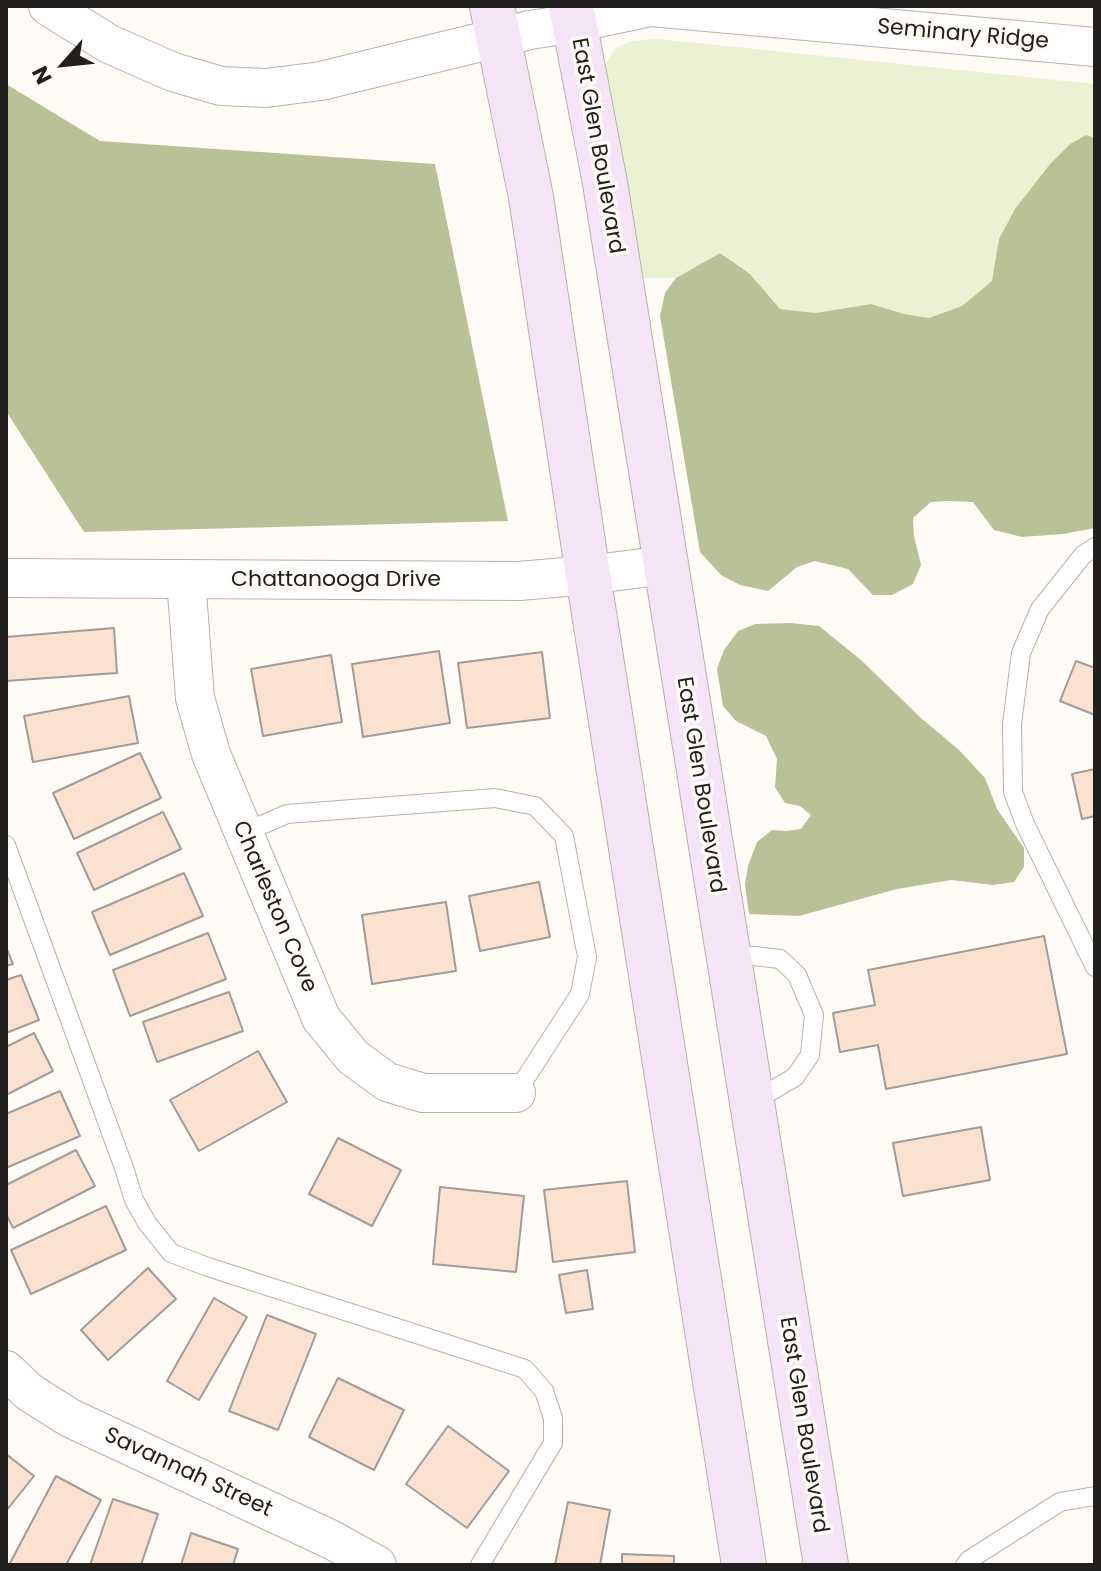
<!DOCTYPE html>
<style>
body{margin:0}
#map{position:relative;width:1101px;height:1571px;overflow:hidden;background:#fffbf7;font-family:Poppins,sans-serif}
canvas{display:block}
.frame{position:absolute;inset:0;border:8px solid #22201f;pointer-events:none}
.north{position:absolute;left:24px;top:24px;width:80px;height:80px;-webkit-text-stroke:6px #fffbf7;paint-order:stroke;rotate:243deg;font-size:22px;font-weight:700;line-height:32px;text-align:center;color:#22201f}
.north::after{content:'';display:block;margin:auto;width:28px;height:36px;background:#22201f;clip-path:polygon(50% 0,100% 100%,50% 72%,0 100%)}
</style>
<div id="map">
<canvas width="1101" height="1571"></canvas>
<div class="frame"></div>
<div class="north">N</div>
</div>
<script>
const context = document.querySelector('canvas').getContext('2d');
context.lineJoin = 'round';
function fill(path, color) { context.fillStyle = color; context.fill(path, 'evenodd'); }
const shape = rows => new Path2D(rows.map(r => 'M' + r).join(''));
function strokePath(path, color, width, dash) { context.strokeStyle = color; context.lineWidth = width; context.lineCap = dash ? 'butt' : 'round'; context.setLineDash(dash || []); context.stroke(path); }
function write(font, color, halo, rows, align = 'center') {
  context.font = font + ' Poppins,sans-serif'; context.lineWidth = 7; context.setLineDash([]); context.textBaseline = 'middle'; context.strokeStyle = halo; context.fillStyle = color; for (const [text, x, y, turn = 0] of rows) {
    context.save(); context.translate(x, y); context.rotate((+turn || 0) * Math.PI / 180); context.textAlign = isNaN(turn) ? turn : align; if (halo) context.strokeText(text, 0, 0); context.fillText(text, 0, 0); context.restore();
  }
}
const green = shape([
 [658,39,1095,84,1095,138,1086,135,1070,144,1050,164,1015,209,999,239,992,281,962,306,929,318,904,314,871,304,815,313,780,309,750,274,720,253,676,278,640,278,602,70,615,48,632,41]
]);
const forest = shape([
 [6,84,100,141,435,164,508,521,84,532,6,411],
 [1086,135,1095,138,1095,528,1063,534,1022,537,994,530,973,502,947,501,931,502,913,518,914,536,921,565,913,584,892,595,873,595,848,569,815,561,797,567,768,591,740,585,721,575,700,552,660,316,665,293,676,278,720,253,750,274,780,309,815,313,871,304,904,314,929,318,962,306,992,281,999,239,1015,209,1050,164,1070,144],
 [791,623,819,626,861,660,921,718,959,750,985,778,997,809,1024,848,1024,867,1014,882,993,885,951,880,897,889,799,916,749,914,745,885,748,866,757,842,772,830,786,831,801,829,811,815,800,806,785,803,775,787,777,759,766,736,736,721,723,706,717,669,724,650,738,631,755,624]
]);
const building = shape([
 [114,628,117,673,6,681,6,637,114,628],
 [439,651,450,723,363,737,352,664,439,651],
 [542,652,550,718,467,728,458,663,542,652],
 [331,655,342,722,263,736,251,669,331,655],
 [1076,661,1095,668,1095,715,1060,701,1076,661],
 [129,696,138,743,33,762,24,716,129,696],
 [140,753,161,798,74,839,53,793,140,753],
 [1095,769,1095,816,1082,819,1072,774,1095,769],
 [163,812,181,849,94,890,77,853,163,812],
 [184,873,203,916,110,955,92,912,184,873],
 [539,882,550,937,480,951,469,896,539,882],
 [446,902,456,971,372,984,362,915,446,902],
 [208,933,226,979,130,1016,113,970,208,933],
 [1044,936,1067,1054,886,1089,878,1045,840,1052,833,1013,875,1005,868,970,1044,936],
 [6,947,13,964,6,966,6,947],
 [21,975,39,1020,6,1033,6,980,21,975],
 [229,992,243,1031,157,1062,143,1022,229,992],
 [34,1033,53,1071,6,1095,6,1047,34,1033],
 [258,1051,287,1102,199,1151,170,1100,258,1051],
 [60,1091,80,1136,6,1168,6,1114,60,1091],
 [981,1127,990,1180,903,1196,893,1143,981,1127],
 [338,1138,401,1170,372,1226,309,1194,338,1138],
 [76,1150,95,1186,13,1228,6,1214,6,1185,76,1150],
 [627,1181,635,1252,553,1262,544,1190,627,1181],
 [440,1187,524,1196,516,1272,433,1264,440,1187],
 [106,1206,126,1250,31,1294,11,1250,106,1206],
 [148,1268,176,1299,108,1360,81,1330,148,1268],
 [587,1270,593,1309,566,1313,559,1275,587,1270],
 [214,1298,247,1317,199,1400,167,1381,214,1298],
 [267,1315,316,1334,278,1430,229,1411,267,1315],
 [338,1378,404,1410,374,1470,309,1437,338,1378],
 [448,1426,509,1471,467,1528,406,1484,448,1426],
 [6,1454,34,1476,6,1511,6,1454],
 [56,1476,101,1500,66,1565,9,1565,56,1476],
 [113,1499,158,1514,141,1565,90,1565,113,1499],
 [568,1502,610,1510,600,1565,555,1565,568,1502],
 [191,1533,238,1549,233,1565,181,1565,191,1533],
 [622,1554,674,1556,674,1565,622,1565,622,1554]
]);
const lane = shape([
 [1095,547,1083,555,1040,609,1021,653,1012,724,1013,792,1025,824,1095,967],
 [243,833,287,814,495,798,535,806,564,836,587,957,580,994,516,1093],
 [6,845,124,1168,134,1200,147,1223,171,1253,208,1267,525,1369,544,1391,553,1418,553,1443,480,1565],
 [728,956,754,956,780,959,797,975,814,1015,810,1055,795,1077,754,1101],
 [965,1565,969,1560,1060,1502,1095,1496]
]);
const street = shape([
 [48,6,109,44,173,72,221,86,266,88,321,81,530,30,575,23,651,7,1095,47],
 [6,578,519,581,588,575,665,565],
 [186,579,195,698,211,754,321,1018,353,1057,387,1082,423,1093,516,1093],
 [6,1370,29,1392,70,1418,332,1540,377,1565]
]);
const secondary = shape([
 [492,6,531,197,588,575,744,1565],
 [571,6,605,183,826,1565]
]);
const streetNames = [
 ["Seminary Ridge",963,35,5],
 ["East Glen Boulevard",597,146,80],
 ["Chattanooga Drive",336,580],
 ["East Glen Boulevard",700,785,81],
 ["Charleston Cove",274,907,67],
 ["East Glen Boulevard",803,1425,81],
 ["Savannah Street",188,1473,25]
];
fill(green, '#ebf1d3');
fill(forest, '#b9c296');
fill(building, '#fbe2d0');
strokePath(building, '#a09c99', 2);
strokePath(lane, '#b6b2af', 20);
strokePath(street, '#b6b2af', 40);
strokePath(secondary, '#b6b2af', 46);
strokePath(lane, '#fff', 18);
strokePath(street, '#fff', 38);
strokePath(secondary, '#f5e4f5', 44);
write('22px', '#22201f', '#fffbf7', streetNames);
</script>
